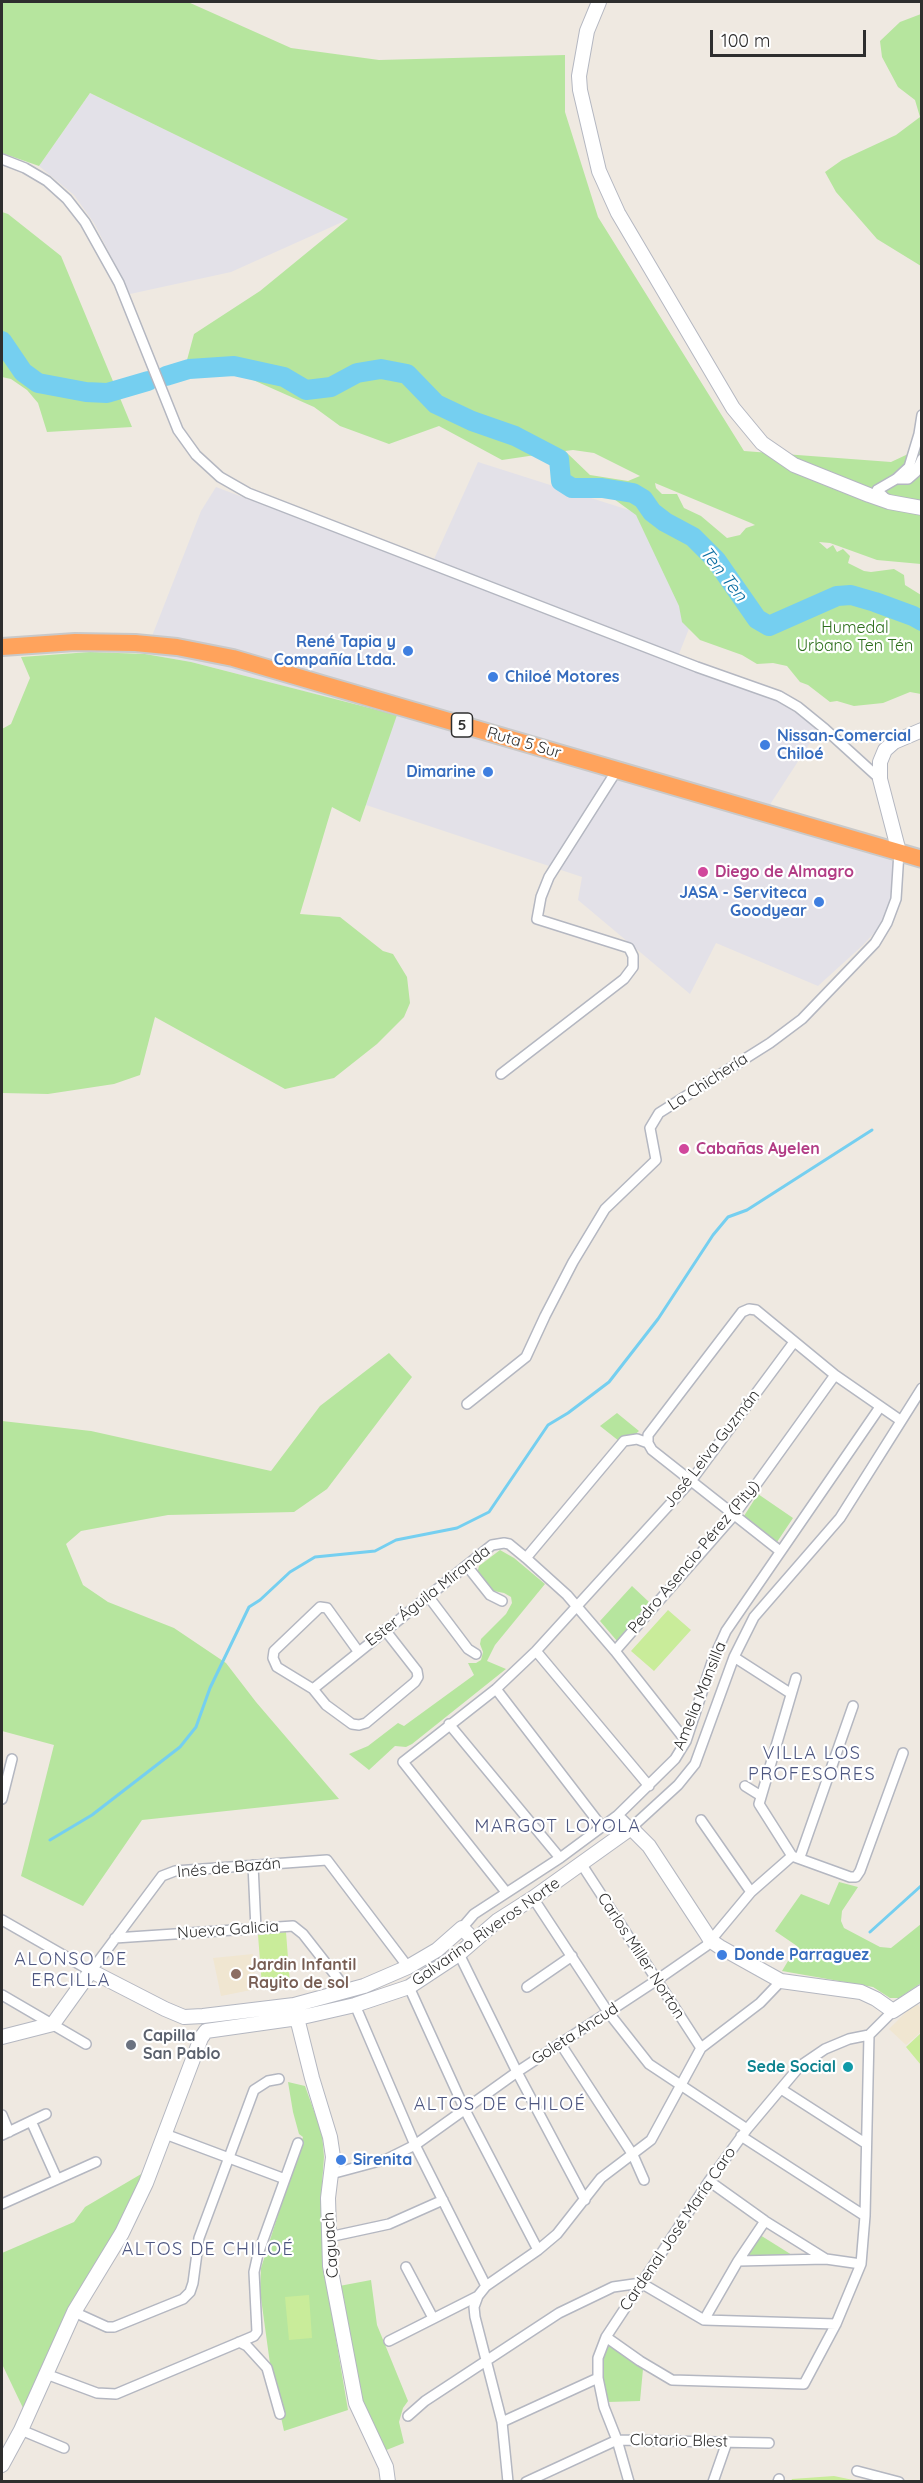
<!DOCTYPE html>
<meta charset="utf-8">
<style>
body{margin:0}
#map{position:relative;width:923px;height:2483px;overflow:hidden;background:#efe9e1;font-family:Quicksand,sans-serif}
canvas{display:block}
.frame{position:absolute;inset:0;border:3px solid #2e2e2e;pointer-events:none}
.scale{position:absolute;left:710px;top:30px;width:156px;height:27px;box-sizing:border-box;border:3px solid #2e2e2e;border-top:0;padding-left:8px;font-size:18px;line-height:21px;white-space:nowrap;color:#2e2e2e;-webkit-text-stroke:4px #fff;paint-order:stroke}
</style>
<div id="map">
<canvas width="923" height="2483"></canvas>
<div class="frame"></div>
<div class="scale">100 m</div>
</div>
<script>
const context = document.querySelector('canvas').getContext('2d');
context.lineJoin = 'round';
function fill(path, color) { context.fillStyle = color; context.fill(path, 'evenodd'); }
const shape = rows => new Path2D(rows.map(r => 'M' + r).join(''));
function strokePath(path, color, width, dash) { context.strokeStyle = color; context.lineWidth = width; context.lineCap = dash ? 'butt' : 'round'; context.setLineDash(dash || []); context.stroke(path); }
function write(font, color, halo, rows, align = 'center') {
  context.font = font + ' Quicksand,sans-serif'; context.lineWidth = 4.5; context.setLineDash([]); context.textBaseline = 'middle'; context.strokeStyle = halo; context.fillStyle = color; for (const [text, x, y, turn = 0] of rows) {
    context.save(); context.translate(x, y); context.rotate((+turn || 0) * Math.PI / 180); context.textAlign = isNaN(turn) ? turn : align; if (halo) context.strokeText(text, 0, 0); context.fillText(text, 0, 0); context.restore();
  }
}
const industrial = shape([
 [90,93,349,219,231,272,130,294,94,223,74,195,39,166],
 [478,462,635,512,690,626,675,664,776,699,819,729,771,803,768,823,893,861,893,895,885,921,863,945,818,986,716,943,690,994,578,900,582,877,366,805,396,715,191,662,145,654,201,511,216,487,430,568]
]);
const education = shape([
 [253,1954,256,1989,221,1996,213,1958],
 [916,2002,921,2009,921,2032,906,2045,889,2029]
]);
const green = shape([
 [2,2,188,2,291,48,379,60,565,55,565,112,598,217,744,451,891,462,921,448,921,564,877,560,830,543,819,542,827,549,833,545,837,552,843,549,850,556,848,563,864,571,871,572,894,569,904,575,905,585,921,595,921,694,910,692,883,703,854,706,837,701,830,702,808,685,800,682,787,666,773,663,757,664,742,655,700,640,682,622,679,606,636,515,607,494,581,489,563,480,558,471,560,458,556,452,502,460,439,426,389,444,340,426,314,407,235,372,187,360,194,334,260,291,348,219,90,93,39,166,2,153],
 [573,450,594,453,640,476,628,481,590,475,565,451],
 [655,483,751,523,755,525,746,528,740,535,727,538,701,516,684,508,677,494,662,494,656,488],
 [921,14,921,266,877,239,836,192,825,172,842,160,896,135,920,117,915,100,898,87,882,57,880,41,900,22],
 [2,212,8,214,61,256,132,427,47,432,38,403,27,390,11,379,2,377],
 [90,652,145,654,191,662,397,715,360,822,332,807,300,914,340,917,383,951,393,954,407,977,410,1003,404,1017,377,1044,334,1078,285,1089,155,1017,140,1075,114,1084,48,1094,2,1093,2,729,11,724,30,678,21,657],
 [389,1353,412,1377,327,1489,294,1512,168,1515,81,1531,66,1544,83,1585,108,1602,174,1628,226,1663,256,1702,339,1799,142,1820,83,1906,21,1876,54,1745,2,1731,2,1421,91,1431,271,1471,320,1406],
 [617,1413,639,1431,632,1437,619,1441,600,1426],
 [758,1494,793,1518,777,1542,744,1516],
 [500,1550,514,1558,545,1584,495,1645,487,1661,506,1669,412,1744,406,1747,395,1746,369,1770,349,1754,368,1746,398,1723,404,1726,474,1675,468,1663,476,1663,481,1660,483,1652,480,1644,481,1639,506,1614,512,1603,511,1597,504,1593,494,1591,477,1574,479,1566],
 [632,1586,649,1602,617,1641,600,1621],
 [839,1882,858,1887,842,1911,841,1921,844,1928,880,1947,891,1948,921,1924,921,1983,899,1998,890,1998,873,1987,782,1971,797,1946,775,1931,801,1894,829,1905],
 [288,2082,305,2086,322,2133,324,2157,321,2197,325,2274,348,2410,284,2431,271,2371,260,2291,261,2268,303,2137,299,2134,293,2112],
 [148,2170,120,2230,69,2312,23,2408,2,2364,2,2253,74,2222,85,2207],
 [760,2235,792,2255,746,2255],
 [371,2280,377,2325,408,2401,403,2408,399,2422,404,2443,379,2453,367,2430,334,2287],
 [609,2345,643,2369,640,2401,608,2402,603,2377,603,2359]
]);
const pitch = shape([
 [668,1610,691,1630,654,1671,631,1651],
 [286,1932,290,1984,262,1986,258,1935],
 [921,2033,921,2065,906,2047],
 [309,2295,312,2338,289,2340,285,2297],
 [834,2476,858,2481,791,2481,792,2479]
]);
const stream = shape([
 [50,1840,92,1815,180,1747,196,1727,210,1688,249,1607,260,1600,290,1572,315,1557,375,1551,396,1540,457,1528,489,1512,548,1425,568,1413,609,1382,658,1319,713,1235,728,1217,747,1210,872,1130],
 [870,1932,922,1885]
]);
const river = shape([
 [2,341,23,372,38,383,86,392,107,393,148,381],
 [166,376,189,369,234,366,284,377,306,390,331,387,357,373,381,369,407,374,436,404,472,421,515,436,559,459,561,481,572,488,602,488,633,493,643,499,652,512,665,522,693,537,716,560,757,619,769,626,837,596,851,595,875,602,913,616,922,621]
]);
const street = shape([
 [2,159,25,168,47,181,67,199,85,222,119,283,178,430,196,455,220,477,248,493,697,667,779,696,798,707,825,729,880,779],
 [896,479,908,479,916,472,922,459],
 [887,500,877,490,896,479,909,467,919,434,922,415],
 [501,1074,624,979,633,967,633,956,629,948,537,919,541,897,549,877,617,770],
 [467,1404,526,1357,545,1316,573,1262,605,1209,656,1160,650,1128,659,1113,770,1043,802,1019,875,943,887,923,896,899,899,852],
 [780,1551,652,1450,648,1443,648,1435,742,1312,749,1309,756,1310,835,1375,900,1420],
 [526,1558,624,1441,637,1439,648,1443],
 [467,1566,490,1595,502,1601],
 [428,1596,468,1649,476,1654],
 [358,1651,327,1608,320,1607,274,1651,273,1658,277,1667,313,1689,326,1705,352,1724,359,1725,366,1723,415,1682,418,1677,417,1671,385,1630],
 [536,1651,649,1786],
 [615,1651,735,1514,835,1375],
 [734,1657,790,1693],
 [796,1678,759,1804,792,1856,850,1877,856,1877,860,1871,903,1753],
 [313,1689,492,1545,504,1543,509,1544,526,1558,567,1595,615,1651,686,1741],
 [496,1689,602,1827],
 [449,1724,560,1858],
 [745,1786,761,1796],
 [2,1799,12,1759],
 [618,1815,631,1828,678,1785,695,1764,734,1657,754,1617,840,1518,922,1388],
 [701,1820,751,1892],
 [800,1857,853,1706],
 [253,1865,256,1929],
 [582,1865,701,2048],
 [506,1892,403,1762,496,1689,536,1651,691,1481,794,1342],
 [533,1898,608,2012,649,2064,747,2129],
 [2,1920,91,1971,162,1876,175,1871,327,1860,408,1967],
 [462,1928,474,1914,560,1858,618,1815,675,1759,686,1741,712,1662,726,1631,880,1407],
 [115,1938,293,1926,303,1934,347,1990],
 [459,1954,517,2072,585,2200],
 [409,1987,465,2110,538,2250],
 [527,1987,572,1956],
 [2,1995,86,2044],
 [355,2005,415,2145,486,2286],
 [560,2043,633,2155,644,2180],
 [781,2089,865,2143],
 [2,2115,9,2132],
 [31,2121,57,2179],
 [2,2135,46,2114],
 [741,2136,865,2216],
 [331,2174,387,2159,415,2145,517,2072,657,1980,706,1946,751,1892,792,1856],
 [285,2179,298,2143],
 [709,2181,765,2221,826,2259],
 [2,2204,96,2162],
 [329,2237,389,2224,443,2200],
 [738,2261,826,2259,861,2264],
 [406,2267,433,2318],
 [74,2312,107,2327,114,2327,183,2299,190,2292,193,2283,199,2238,254,2090,268,2081,279,2079],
 [704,2320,738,2261,765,2221],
 [606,2337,640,2361,672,2380,804,2384,836,2324,861,2264,865,2216,869,2035,893,2011],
 [389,2341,478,2296],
 [239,2342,247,2346,267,2368,280,2414],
 [46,2374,97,2393,116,2394,254,2336,257,2332,254,2272,258,2254,285,2179,165,2134],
 [408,2416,425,2401,559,2313,613,2287,641,2283,704,2320,836,2324],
 [502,2422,598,2378],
 [21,2430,64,2448],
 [857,2471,899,2482],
 [508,2482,502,2422,475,2317,474,2307,478,2296,486,2286,538,2250,557,2234,601,2178,651,2140,701,2048,760,2003,781,1981],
 [526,2482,617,2440,769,2443],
 [629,2482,617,2440,604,2407,598,2378,598,2358,606,2337,709,2181,747,2129,800,2066,825,2049,849,2039,869,2035],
 [713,2482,727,2442],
 [778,2482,779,2479]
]);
const secondary = shape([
 [599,2,587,31,579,76,580,90,599,171,618,213,733,408,762,443,794,465,869,495,889,502,922,508],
 [899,852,880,779,880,762,885,750,894,742,922,730],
 [295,2010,312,2078,330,2137,333,2157,328,2198,330,2266,356,2403,386,2467,388,2482],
 [2,2037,53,2024,91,1971,165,2009,184,2017,203,2016,294,2005,364,1986,408,1967,437,1950,462,1928,473,1939],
 [2,2465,21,2430,74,2312,122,2233,146,2183,201,2038,206,2031,298,2018,355,2005,409,1987,459,1954,497,1921,533,1898,631,1828,649,1846,706,1933,711,1941,720,1947,781,1981,861,1992,876,1999,893,2011,922,1992]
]);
const highway = shape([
 [2,647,75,642,135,643,177,647,233,658,922,859]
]);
const markers = [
 [408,651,6,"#3f7fe0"],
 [493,677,6,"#3f7fe0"],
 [765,745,6,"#3f7fe0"],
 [488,772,6,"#3f7fe0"],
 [703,872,6,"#d1479c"],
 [819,902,6,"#3f7fe0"],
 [684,1149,6,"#d1479c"],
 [722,1955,6,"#3f7fe0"],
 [236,1974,6,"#8d6e63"],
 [131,2045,6,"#6b7280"],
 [848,2067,6,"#0f9aa8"],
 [341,2160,6,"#3f7fe0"]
];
const shields = [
 [462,725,21]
];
const shieldNames = [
 ["5",462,725]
];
const parkNames = [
 ["Humedal",855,628],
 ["Urbano Ten Tén",855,646]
];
const shopNames = [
 ["René Tapia y",396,642,"right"],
 ["Compañía Ltda.",396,660,"right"],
 ["Chiloé Motores",505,677],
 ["Nissan-Comercial",777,736],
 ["Chiloé",777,754],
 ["Dimarine",476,772,"right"],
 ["JASA - Serviteca",807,893,"right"],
 ["Goodyear",807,911,"right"],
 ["Donde Parraguez",734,1955],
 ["Sirenita",353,2160]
];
const streetNames = [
 ["Ruta 5 Sur",524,743,16],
 ["La Chichería",708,1082,-33],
 ["José Leiva Guzmán",712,1449,-52],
 ["Pedro Asencio Pérez (Pity)",694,1557,-50],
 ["Ester Águila Miranda",428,1596,-38],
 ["Amelia Mansilla",700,1696,-68],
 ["Inés de Bazán",229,1868,-5],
 ["Nueva Galicia",228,1930,-4],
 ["Galvarino Riveros Norte",486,1932,-35],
 ["Carlos Miller Norton",641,1956,57],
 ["Goleta Ancud",575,2034,-33],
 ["Cardenal José María Caro",678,2229,-56],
 ["Caguach",331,2245,-94],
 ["Clotario Blest",679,2441,1]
];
const hotelNames = [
 ["Diego de Almagro",715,872],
 ["Cabañas Ayelen",696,1149]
];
const educationNames = [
 ["Jardin Infantil",248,1965],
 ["Rayito de sol",248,1983]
];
const worshipNames = [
 ["Capilla",143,2036],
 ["San Pablo",143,2054]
];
const cultureNames = [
 ["Sede Social",836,2067]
];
const waterNames = [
 ["Ten Ten",723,574,52]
];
const neighbourhoodNames = [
 ["VILLA LOS",812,1754],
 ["PROFESORES",812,1775],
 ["MARGOT LOYOLA",558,1827],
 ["ALONSO DE",71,1960],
 ["ERCILLA",71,1981],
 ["ALTOS DE CHILOÉ",500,2105],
 ["ALTOS DE CHILOÉ",208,2250]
];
fill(industrial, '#e3e1e8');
fill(education, '#f0e6d1');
fill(green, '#b6e59e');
fill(pitch, '#c9ec9a');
strokePath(stream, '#75cff0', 3);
strokePath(river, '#75cff0', 20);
strokePath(street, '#b4b7c1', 12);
strokePath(secondary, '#b4b7c1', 16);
strokePath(highway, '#c9c9c9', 20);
strokePath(street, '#fff', 9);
strokePath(secondary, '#fff', 14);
strokePath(highway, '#ffa35c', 16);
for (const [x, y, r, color] of markers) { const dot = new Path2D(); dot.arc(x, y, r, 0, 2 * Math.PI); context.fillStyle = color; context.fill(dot); strokePath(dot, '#fff', 2); }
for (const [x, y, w] of shields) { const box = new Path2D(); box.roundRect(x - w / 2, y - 12, w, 24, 4.5); context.fillStyle = '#fff'; context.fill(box); strokePath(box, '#2e2e2e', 1.5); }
write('bold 15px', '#2e2e2e', null, shieldNames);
write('16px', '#2c6e1b', '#fff', parkNames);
write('bold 16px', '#366cbe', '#fff', shopNames, 'left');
write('16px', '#2e2e2e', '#fff', streetNames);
write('bold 16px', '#b23c85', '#fff', hotelNames, 'left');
write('bold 16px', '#785e54', '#fff', educationNames, 'left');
write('bold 16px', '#5b616d', '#fff', worshipNames, 'left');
write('bold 16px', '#0d838f', '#fff', cultureNames, 'right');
write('italic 18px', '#0d6fa3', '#fff', waterNames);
context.letterSpacing = '1.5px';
write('18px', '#4d5680', '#fff', neighbourhoodNames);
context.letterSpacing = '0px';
</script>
